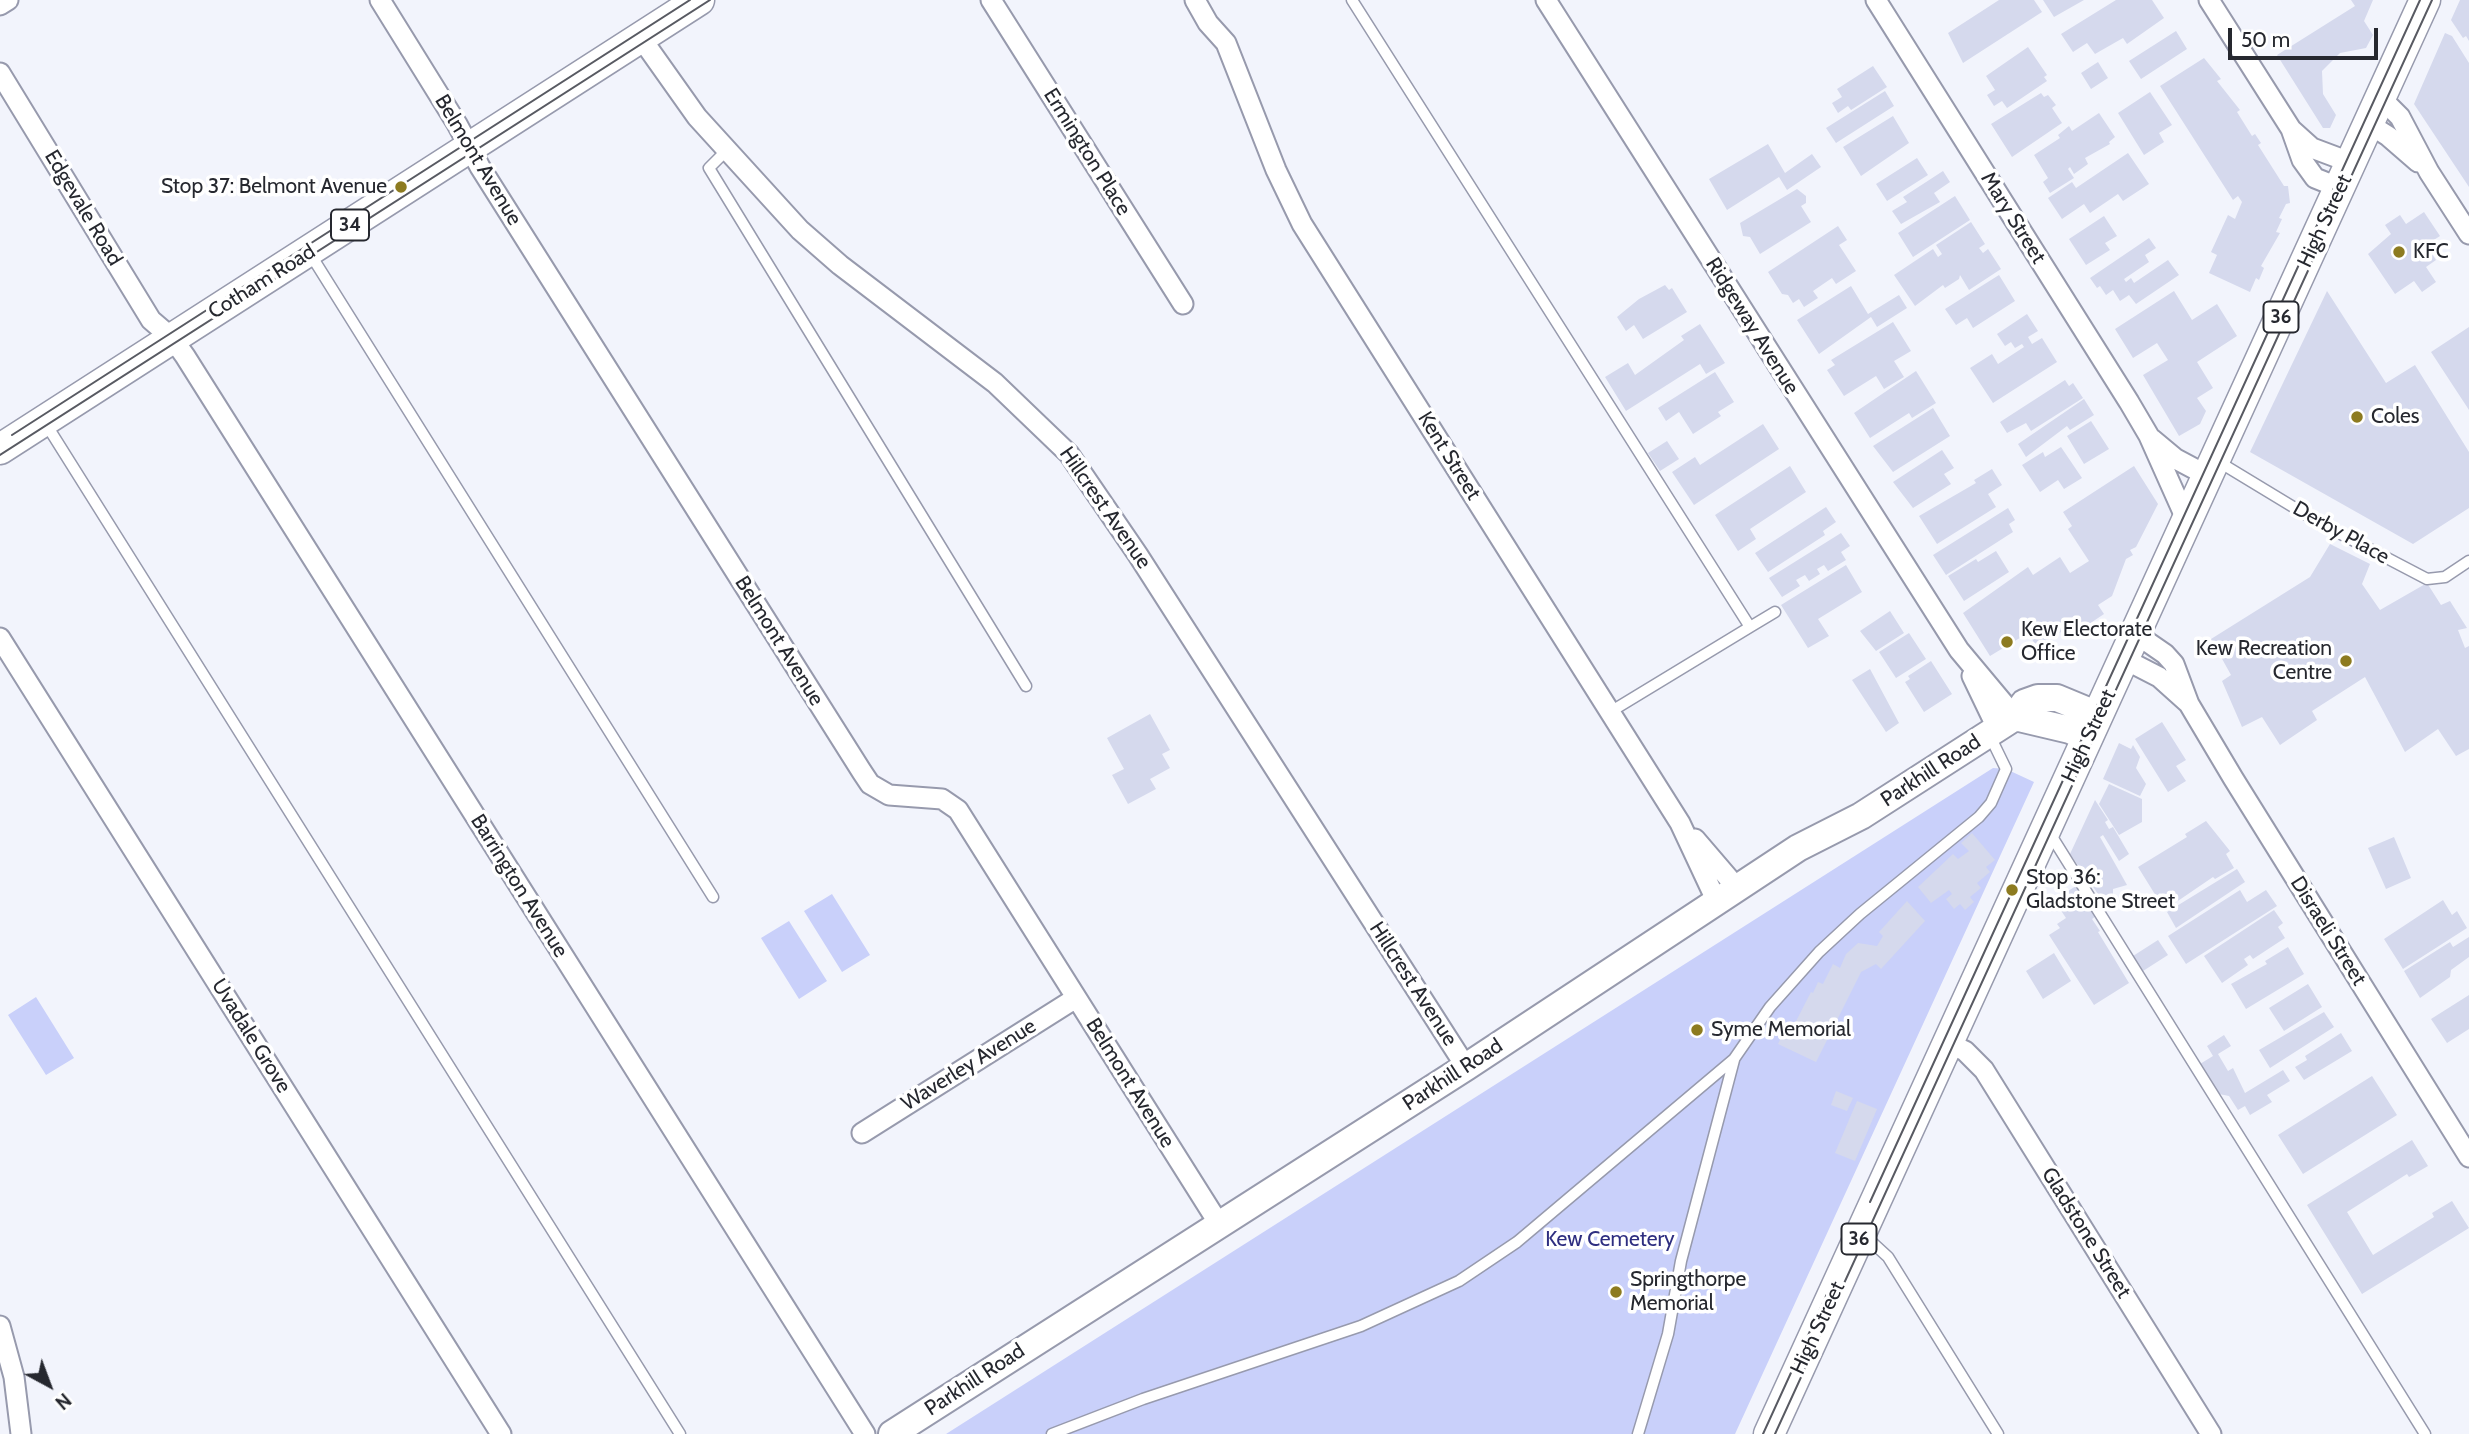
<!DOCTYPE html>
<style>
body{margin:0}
#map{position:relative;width:2469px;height:1434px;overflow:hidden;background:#f2f4fc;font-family:Cabin,sans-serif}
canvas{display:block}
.north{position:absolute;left:14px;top:1350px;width:70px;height:70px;-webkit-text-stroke:5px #fff;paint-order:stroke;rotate:139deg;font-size:19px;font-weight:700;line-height:28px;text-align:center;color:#26282f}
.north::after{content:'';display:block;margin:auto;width:24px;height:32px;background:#26282f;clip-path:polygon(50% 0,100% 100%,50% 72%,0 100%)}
.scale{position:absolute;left:2228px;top:28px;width:150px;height:32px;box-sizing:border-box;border:4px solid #26282f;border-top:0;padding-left:9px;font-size:21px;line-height:24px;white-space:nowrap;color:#26282f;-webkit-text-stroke:5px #fff;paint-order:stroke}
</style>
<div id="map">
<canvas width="2469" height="1434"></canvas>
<div class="north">N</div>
<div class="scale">50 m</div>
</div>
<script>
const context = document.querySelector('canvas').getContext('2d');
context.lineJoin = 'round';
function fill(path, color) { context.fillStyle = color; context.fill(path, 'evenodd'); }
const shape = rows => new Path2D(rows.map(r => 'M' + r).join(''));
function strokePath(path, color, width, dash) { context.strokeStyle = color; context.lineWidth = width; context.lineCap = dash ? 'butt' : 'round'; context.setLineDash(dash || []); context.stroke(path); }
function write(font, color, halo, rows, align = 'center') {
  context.font = font + ' Cabin,sans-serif'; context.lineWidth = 7; context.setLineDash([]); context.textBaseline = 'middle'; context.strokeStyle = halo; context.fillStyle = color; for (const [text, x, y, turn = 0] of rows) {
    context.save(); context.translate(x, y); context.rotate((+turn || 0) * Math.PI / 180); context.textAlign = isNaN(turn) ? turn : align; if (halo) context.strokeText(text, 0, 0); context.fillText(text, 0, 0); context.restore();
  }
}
const green = shape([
 [1993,768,2006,769,2034,782,1735,1434,946,1434],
 [832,894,870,955,842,972,804,911],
 [789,921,827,981,799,999,761,938],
 [36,997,74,1058,46,1075,8,1015]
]);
const building = shape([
 [1999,0,2034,0,2042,12,1963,63,1948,33],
 [2043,0,2084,0,2054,17],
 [2116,0,2152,0,2164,18,2127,44,2123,38,2095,54,2087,43,2073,52,2061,34],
 [2351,0,2373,0,2364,21,2373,35,2366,48,2340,53,2322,71,2323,94,2336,115,2330,128,2323,128,2277,55,2355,6],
 [2460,0,2469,0,2469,41,2466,36,2463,38,2451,20],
 [2176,31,2187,49,2141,79,2129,61],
 [2445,33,2452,36,2469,63,2469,187,2414,104],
 [2028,47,2047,75,2044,77,2047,81,2007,108,2002,101,1994,106,1987,95,1995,90,1986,76],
 [2204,58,2221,79,2217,81,2240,110,2237,112,2252,136,2255,134,2261,143,2258,145,2284,186,2288,186,2290,203,2286,204,2279,218,2282,219,2276,232,2280,233,2261,266,2264,268,2259,280,2256,278,2250,292,2209,273,2217,255,2211,252,2228,215,2235,219,2242,202,2238,196,2233,200,2160,86],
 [2098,62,2108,78,2091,89,2081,73],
 [1873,66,1887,87,1851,110,1848,106,1838,113,1832,103,1842,97,1837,89],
 [1885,91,1894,106,1836,143,1826,128],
 [2150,92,2172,125,2159,133,2164,142,2144,155,2118,113],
 [2041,93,2044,97,2048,95,2056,105,2052,108,2062,123,2012,157,1991,124],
 [2099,113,2115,137,2109,142,2110,144,2085,158,2088,164,2074,174,2070,167,2068,169,2074,178,2050,193,2043,182,2048,178,2034,155,2060,138,2058,135,2069,126,2072,131],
 [1893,116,1909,143,1861,176,1843,147],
 [1768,144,1785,173,1812,154,1821,167,1787,190,1779,177,1727,210,1709,179],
 [2128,153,2149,184,2123,201,2118,194,2090,213,2084,204,2062,219,2048,198,2072,182,2076,188],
 [1917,158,1928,175,1887,201,1876,184],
 [1943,171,1950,182,1934,193,1940,202,1901,224,1892,211,1907,202,1903,197],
 [1797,189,1806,196,1806,203,1801,206,1811,222,1760,254,1750,237,1743,236,1740,223],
 [1955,196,1970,220,1913,257,1898,233],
 [2424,212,2440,236,2426,245,2436,260,2426,267,2436,282,2422,292,2414,281,2395,294,2368,254,2391,234,2385,225,2400,215,2406,224],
 [2104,216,2117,236,2105,243,2110,250,2086,265,2069,239],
 [1971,222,1985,244,1979,248,1983,253,1988,249,2001,269,1969,290,1960,275,1959,279,1945,288,1943,285,1915,306,1894,275,1933,249,1938,257,1942,254,1936,245],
 [1838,226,1847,240,1839,245,1856,271,1836,284,1832,278,1813,291,1818,298,1804,307,1799,299,1793,303,1788,295,1782,294,1768,272],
 [2149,238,2156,248,2145,255,2149,262,2124,279,2126,282,2131,278,2134,283,2168,260,2179,275,2136,304,2129,295,2120,301,2113,290,2106,295,2100,286,2097,288,2090,278],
 [1999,275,2015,301,1973,328,1967,318,1956,325,1945,309],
 [1665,285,1669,290,1672,288,1687,312,1643,339,1634,325,1626,331,1617,317,1639,299],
 [1851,286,1868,314,1899,295,1907,308,1877,327,1871,317,1819,354,1797,320],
 [2174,291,2192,320,2217,304,2237,336,2197,362,2213,388,2197,398,2206,411,2200,424,2179,436,2143,375,2168,360,2157,343,2133,358,2115,329],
 [2327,291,2386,383,2415,365,2469,452,2469,508,2413,544,2250,452],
 [2027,314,2038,331,2028,337,2032,344,2042,338,2057,362,1993,403,1970,368,1992,354,1998,364,2024,347,2022,344,2015,348,2011,342,2005,346,1997,334],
 [1893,322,1911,351,1894,361,1904,377,1884,389,1876,376,1844,396,1827,370,1835,365,1831,360],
 [1700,324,1725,363,1706,374,1700,364,1626,411,1605,377,1628,363,1635,375,1684,340,1681,336],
 [2469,327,2469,410,2431,352],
 [1916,371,1936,403,1912,418,1909,413,1870,438,1854,413],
 [1715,372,1734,402,1718,412,1721,416,1693,434,1679,412,1666,421,1658,408],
 [2065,380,2069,386,2073,383,2083,398,2031,431,2026,423,2007,433,2000,422],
 [2084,399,2094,415,2070,430,2067,426,2026,457,2018,444],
 [1933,408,1950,436,1893,472,1873,446],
 [2091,421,2109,449,2084,464,2067,436],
 [1763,424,1779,449,1694,505,1672,472,1695,457,1700,465],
 [1667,441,1679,459,1660,471,1648,453],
 [2061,447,2082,478,2064,489,2058,480,2040,492,2022,465,2043,452,2045,457],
 [1942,450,1954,468,1944,474,1951,484,1913,508,1893,482],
 [1790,466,1806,492,1750,529,1756,539,1738,551,1715,515],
 [2134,466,2158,504,2136,547,2130,550,2133,555,2126,559,2112,596,2098,605,2104,614,2083,628,2073,640,2066,629,2037,647,2028,633,1990,656,1963,613,2028,567,2033,575,2060,557,2070,573,2089,561,2068,529,2072,526,2063,512],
 [1992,469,2002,485,1988,494,1996,507,1937,544,1919,516,1976,483,1974,480],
 [1826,507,1836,522,1823,531,1825,535,1768,572,1755,553],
 [2008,508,2015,520,2009,524,2013,532,1946,575,1933,555],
 [1841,533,1850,546,1841,552,1846,560,1828,571,1824,565,1817,569,1820,574,1809,581,1805,575,1796,580,1800,586,1782,597,1769,578],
 [2330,544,2370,564,2362,584,2380,610,2427,583,2441,605,2450,601,2467,628,2458,630,2465,648,2469,646,2469,749,2456,756,2438,729,2405,752,2365,677,2312,711,2317,720,2280,745,2262,717,2242,727,2222,681,2231,675,2211,639,2310,577],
 [1996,551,2009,572,1964,601,1948,576,1976,559,1978,562],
 [1846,565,1862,592,1818,619,1829,636,1808,648,1781,605],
 [1890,611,1904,633,1876,651,1860,631],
 [1909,633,1926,659,1896,678,1879,652],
 [1931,661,1952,694,1924,712,1905,682,1910,679,1908,676],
 [1870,669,1899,723,1886,732,1852,680],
 [1150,714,1170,750,1162,754,1170,768,1150,779,1156,789,1128,804,1112,775,1124,769,1107,738],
 [2162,722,2186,760,2176,766,2186,781,2168,792,2135,739],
 [2119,743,2131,749,2133,745,2140,757,2136,768,2146,784,2140,796,2103,779],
 [2109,784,2142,799,2142,822,2119,835,2099,804],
 [2095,800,2108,820,2105,822,2109,829,2113,827,2129,854,2119,861,2103,835,2100,837,2127,885,2113,889,2113,894,2103,901,2070,854],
 [2206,821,2230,851,2226,854,2234,868,2215,879,2213,877,2169,907,2160,893,2156,896,2138,867,2187,837,2185,834],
 [1972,833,1995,860,1986,867,1990,872,1977,883,1981,888,1970,897,1974,902,1965,910,1960,904,1954,909,1946,899,1952,894,1949,890,1931,903,1918,887,1953,854,1958,859,1969,851,1961,843],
 [2394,837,2411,878,2386,889,2368,848],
 [2237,869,2245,882,2176,928,2167,912],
 [2076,886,2096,916,2092,919,2100,931,2098,932,2129,983,2094,1005,2049,935,2060,928,2057,924,2066,918,2054,900],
 [2240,890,2247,902,2266,890,2277,906,2186,964,2168,936],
 [2443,900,2452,915,2457,911,2467,928,2403,969,2384,939],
 [1907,901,1925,921,1881,969,1876,964,1861,972,1816,1062,1778,1044,1787,1025,1793,1027,1811,992,1813,993,1818,982,1823,984,1833,964,1840,968,1846,954,1858,943,1877,946,1883,936,1879,932],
 [2274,910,2283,923,2278,927,2285,938,2253,959,2250,955,2244,959,2248,965,2222,983,2204,956],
 [2469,937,2469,957,2451,970,2450,977,2420,998,2404,971,2450,942,2453,947],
 [2158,940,2168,955,2143,971,2133,956],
 [2288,947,2304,974,2246,1009,2231,984,2267,964,2265,961],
 [2054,953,2071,981,2043,999,2026,971],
 [2308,984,2322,1007,2284,1031,2269,1008],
 [2469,995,2469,1029,2447,1043,2431,1019],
 [2324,1012,2334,1027,2270,1068,2259,1050],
 [2341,1033,2352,1051,2304,1080,2295,1067,2307,1060,2305,1056],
 [2224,1035,2231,1046,2218,1054,2228,1071,2233,1068,2245,1093,2283,1070,2290,1081,2267,1095,2272,1102,2250,1115,2245,1106,2238,1110,2229,1096,2219,1094,2200,1064,2213,1056,2207,1046],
 [2372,1076,2397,1115,2303,1174,2278,1135],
 [1836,1091,1853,1098,1847,1111,1831,1105],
 [1857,1101,1877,1109,1855,1161,1835,1153],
 [2412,1140,2428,1166,2409,1177,2407,1174,2347,1212,2373,1255,2434,1217,2432,1213,2452,1201,2469,1228,2362,1294,2307,1205]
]);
const lane = shape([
 [1352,0,1750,627,1610,712],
 [726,151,709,168,1026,686],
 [309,252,713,897],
 [46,424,680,1434],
 [2219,462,2318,522,2427,579,2445,577,2469,561],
 [1750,627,1775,612],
 [2049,832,2425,1434],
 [1864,1235,1888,1257,1998,1434],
 [1052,1434,1143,1399,1361,1326,1459,1281,1517,1242,1734,1059,1770,1007,1819,952,1860,914,1979,817,1991,803,2006,769,1989,734],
 [1638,1434,1668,1334,1681,1261,1734,1060]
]);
const street = shape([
 [380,0,457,124,480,167,862,772,870,784,889,795,942,799,958,810,1219,1224],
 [991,0,1183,304],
 [1195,0,1208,23,1226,43,1276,170,1302,224,1680,823,1717,902],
 [1546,0,1959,650,2015,717],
 [1876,0,2129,402,2149,436,2187,521],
 [2209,0,2291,129,2302,160,2315,178,2340,188],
 [0,5,8,0],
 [641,38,697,117,800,230,840,265,995,383,1069,454,1138,555,1466,1067],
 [0,73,151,320,172,338,185,356,865,1434],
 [2381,98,2400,117,2429,172,2469,234],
 [2369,124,2388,136,2418,162],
 [2292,130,2312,148,2352,163],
 [2152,439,2176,459,2208,476],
 [2136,634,2165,654,2174,664,2189,704,2233,778,2469,1157],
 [0,638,501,1434],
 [2124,659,2159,677,2188,703],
 [1972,676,1997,728],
 [1695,839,1737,888],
 [1948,1043,1965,1051,1984,1070,2211,1434],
 [862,1133,1076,998],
 [0,1326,14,1377,21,1434]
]);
const secondary = shape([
 [2015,717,2070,730,2088,738],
 [892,1434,1466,1067,1798,848,1861,816,2015,717,2024,703,2038,698,2057,698,2098,715]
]);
const primary = shape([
 [0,449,699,0],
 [1769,1434,2425,0]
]);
const tram = shape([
 [12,435,690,0],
 [0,455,710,0],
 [1870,1202,2420,0],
 [1763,1434,1827,1294],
 [1775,1434,2432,0]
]);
const markers = [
 [401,187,7,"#8d7b20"],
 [2399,252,7,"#8d7b20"],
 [2357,417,7,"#8d7b20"],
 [2007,642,7,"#8d7b20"],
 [2346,661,7,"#8d7b20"],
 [2012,890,7,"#8d7b20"],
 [1697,1030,7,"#8d7b20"],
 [1616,1292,7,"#8d7b20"]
];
const shields = [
 [350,225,38],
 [2281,317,35],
 [1859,1239,35]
];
const shieldNames = [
 ["34",350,225],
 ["36",2281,317],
 ["36",1859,1239]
];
const streetNames = [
 ["Ermington Place",1087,152,58],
 ["Belmont Avenue",478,160,59],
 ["Edgevale Road",83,208,59],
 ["Mary Street",2013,218,58],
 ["High Street",2325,221,-65],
 ["Cotham Road",262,282,-32],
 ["Ridgeway Avenue",1752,326,58],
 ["Kent Street",1449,456,58],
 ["Hillcrest Avenue",1105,508,55],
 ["Derby Place",2341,533,29],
 ["Belmont Avenue",779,641,58],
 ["High Street",2089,736,-65],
 ["Parkhill Road",1931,771,-33],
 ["Barrington Avenue",519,886,58],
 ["Disraeli Street",2328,931,58],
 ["Hillcrest Avenue",1413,984,57],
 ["Uvadale Grove",251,1036,58],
 ["Waverley Avenue",969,1065,-32],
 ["Parkhill Road",1453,1075,-33],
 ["Belmont Avenue",1130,1083,58],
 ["Gladstone Street",2086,1233,58],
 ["High Street",1818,1328,-65],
 ["Parkhill Road",975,1380,-33]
];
const poiNames = [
 ["Stop 37: Belmont Avenue",387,187,"right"],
 ["KFC",2413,252],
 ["Coles",2371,417],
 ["Kew Electorate",2021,630],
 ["Office",2021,654],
 ["Kew Recreation",2332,649,"right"],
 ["Centre",2332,673,"right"],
 ["Stop 36:",2026,878],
 ["Gladstone Street",2026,902],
 ["Syme Memorial",1711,1030],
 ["Springthorpe",1630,1280],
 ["Memorial",1630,1304]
];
const parkNames = [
 ["Kew Cemetery",1610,1240]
];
fill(green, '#c9d0fa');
fill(building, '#d5d9ed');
strokePath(lane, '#979aad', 13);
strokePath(street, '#979aad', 23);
strokePath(secondary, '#979aad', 30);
strokePath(primary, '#979aad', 33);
strokePath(lane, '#fff', 10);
strokePath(street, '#fff', 19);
strokePath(secondary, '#fff', 26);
strokePath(primary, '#fff', 30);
strokePath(tram, '#585a62', 2);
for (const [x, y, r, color] of markers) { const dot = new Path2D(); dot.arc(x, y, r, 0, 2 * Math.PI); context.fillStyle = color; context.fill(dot); strokePath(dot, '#fff', 2.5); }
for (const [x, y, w] of shields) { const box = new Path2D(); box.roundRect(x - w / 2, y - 15.5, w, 31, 5); context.fillStyle = '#fff'; context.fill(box); strokePath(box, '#26282f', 2); }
write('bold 19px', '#26282f', null, shieldNames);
write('21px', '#26282f', '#fff', streetNames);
write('21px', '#26282f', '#fff', poiNames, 'left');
write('21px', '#2e2e80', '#fff', parkNames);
</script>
